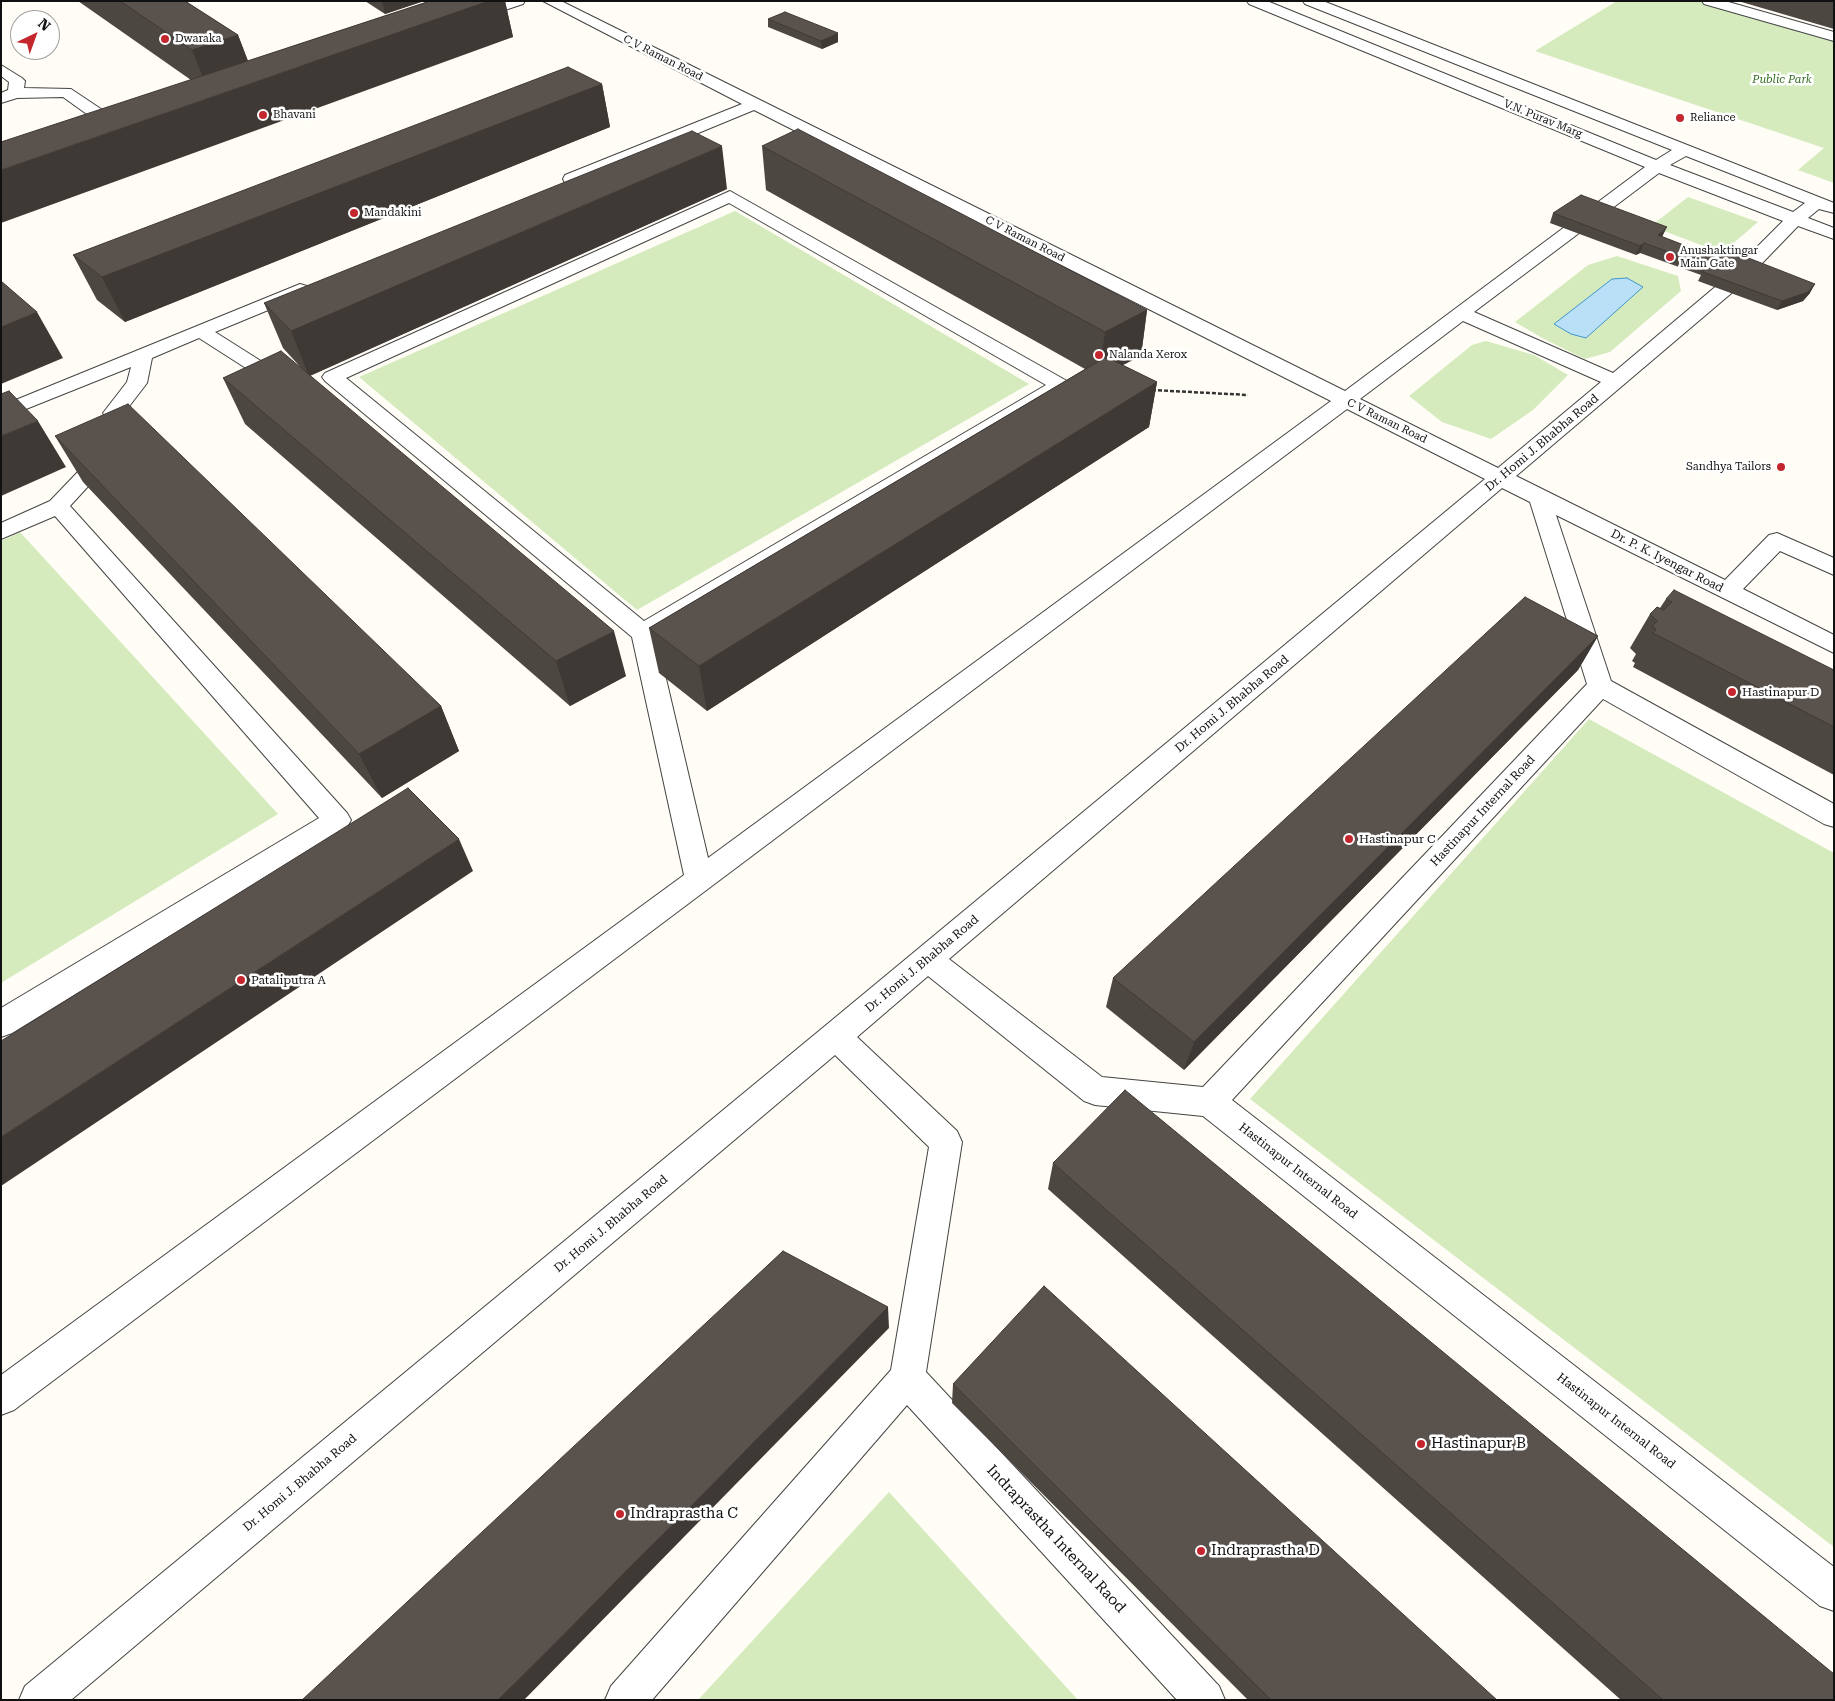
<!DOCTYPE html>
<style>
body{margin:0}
#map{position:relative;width:1835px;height:1701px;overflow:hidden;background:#fffdf5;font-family:"Roboto Serif",serif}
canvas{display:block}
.frame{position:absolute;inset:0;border:2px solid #111;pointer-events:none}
.north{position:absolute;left:10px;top:10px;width:50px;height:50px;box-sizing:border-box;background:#fff;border:1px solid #a0a0a0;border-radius:50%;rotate:42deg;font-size:14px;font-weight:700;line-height:20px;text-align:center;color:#111}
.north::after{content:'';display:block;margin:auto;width:18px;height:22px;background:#c4262e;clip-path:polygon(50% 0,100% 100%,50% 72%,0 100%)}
</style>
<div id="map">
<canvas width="1835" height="1701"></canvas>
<div class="frame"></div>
<div class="north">N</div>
</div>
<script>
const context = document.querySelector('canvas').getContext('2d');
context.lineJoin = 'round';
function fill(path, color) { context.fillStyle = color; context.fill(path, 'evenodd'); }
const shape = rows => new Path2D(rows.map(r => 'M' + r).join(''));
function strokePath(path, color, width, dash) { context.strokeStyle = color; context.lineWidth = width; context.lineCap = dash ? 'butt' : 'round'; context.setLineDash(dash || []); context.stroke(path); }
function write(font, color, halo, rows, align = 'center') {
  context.font = font + ' "Roboto Serif",serif'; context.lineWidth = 5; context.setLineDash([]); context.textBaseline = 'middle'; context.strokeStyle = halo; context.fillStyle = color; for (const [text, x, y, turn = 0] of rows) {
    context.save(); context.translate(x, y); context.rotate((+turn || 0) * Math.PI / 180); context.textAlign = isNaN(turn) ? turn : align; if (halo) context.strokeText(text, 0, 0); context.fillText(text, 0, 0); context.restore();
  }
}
const green = shape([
 [1617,1,1701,1,1834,41,1834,183,1798,170,1824,148,1535,51],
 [1688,197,1758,222,1722,253,1651,226],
 [735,211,1029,384,637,610,359,377],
 [1617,256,1678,276,1681,291,1610,352,1585,359,1544,339,1515,322,1588,265],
 [1486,341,1534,355,1568,375,1533,410,1491,439,1442,422,1409,396,1472,345],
 [20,532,278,814,1,983,1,541],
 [1589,719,1834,853,1834,1547,1250,1099],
 [889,1492,1078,1700,698,1700]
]);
const water = shape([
 [1627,278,1643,287,1586,338,1571,334,1554,324,1612,279,1627,278]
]);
const path = shape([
 [1152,390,1248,395]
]);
const minor = shape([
 [503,1,525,1,523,4,475,20,465,20,463,17,465,14,503,1],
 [543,1,561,1,1345,391,1645,167,1249,4,1247,1,1267,1,1656,160,1672,150,1305,4,1303,1,1323,1,1834,203,1834,213,1819,209,1808,218,1834,228,1834,239,1798,226,1741,285,1516,476,1725,580,1769,535,1777,533,1834,558,1834,575,1780,551,1743,589,1834,635,1834,653,1556,515,1611,681,1834,804,1834,827,1824,824,1603,699,1232,1100,1834,1567,1834,1611,1820,1606,1203,1116,1095,1105,1084,1101,928,976,857,1037,957,1131,962,1142,926,1372,1219,1686,1225,1700,1177,1700,907,1405,652,1700,605,1700,611,1686,891,1370,929,1147,835,1055,71,1700,19,1700,25,1686,825,1026,1485,479,1347,409,14,1410,1,1415,1,1375,684,875,632,637,325,381,322,377,325,373,730,191,1067,381,1070,385,1067,389,656,636,708,858,1331,401,754,110,577,183,565,183,563,179,565,175,742,104,543,1],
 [1686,156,1805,203,1793,212,1670,165,1686,156],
 [1659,173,1783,221,1727,277,1613,373,1474,312,1659,173],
 [729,203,1046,385,644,621,346,378,729,203],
 [1463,321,1601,382,1498,468,1360,399,1463,321],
 [1502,488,1530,502,1587,684,1203,1087,1102,1077,949,959,1502,488],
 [1702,1,1725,1,1834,32,1834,41,1704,4,1702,1],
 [1,65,22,78,25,81,24,88,71,89,134,131,128,135,116,135,63,97,17,98,1,103,1,93,8,90,9,82,1,76,1,65],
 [300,284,307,286,309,290,307,294,215,332,291,380,294,384,291,388,284,390,277,388,199,338,152,358,147,383,124,413,137,433,70,506,347,813,351,820,347,827,12,1033,1,1037,1,1008,319,818,55,516,1,539,1,523,50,501,116,432,103,413,127,382,131,367,1,419,1,406,300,284]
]);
const wall = shape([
 [78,1,185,1,238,35,248,61,430,1,505,1,513,37,191,80],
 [365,1,424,1,385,14],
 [1738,1,1834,1,1834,29],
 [768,19,838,42,822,49,768,27],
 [602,84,610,127,125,322,97,300,73,255],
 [762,146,1147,310,1141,356,1122,365,1157,382,1149,427,707,711,659,673,649,628,1085,369,766,190],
 [727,189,310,376,626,676,570,706,245,424,223,378,304,371,283,348,264,303],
 [1553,213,1662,237,1810,293,1803,301,1777,310,1698,281,1701,275,1640,253,1636,255,1550,223],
 [55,436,441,706,459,751,382,798,83,482],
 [1666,599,1834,670,1834,775,1633,667,1635,663,1632,661,1636,654,1630,648,1650,614,1660,608],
 [1598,636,1578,670,1184,1070,1106,1007,1113,978],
 [1053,1163,1834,1700,1621,1700,1048,1189],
 [953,1384,1497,1700,1248,1700,952,1403]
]);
const shadedWall = shape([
 [382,1,424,1,385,14],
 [489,1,505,1,513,37,1,223,1,170],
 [838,33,838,42,822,49,821,41],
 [238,35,254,77,209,92,192,50],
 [602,84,610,127,125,322,102,277],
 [722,146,727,189,309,376,291,331],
 [1667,227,1662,237,1653,244,1658,235],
 [1644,243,1640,253,1636,255,1640,246],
 [1815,284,1810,293,1803,301,1777,310,1782,301],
 [1147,310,1141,356,1099,377,1105,332],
 [37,312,63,358,1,384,1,327],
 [1157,382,1149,427,707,711,699,666],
 [38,421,66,467,1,496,1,436],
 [614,631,626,676,570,706,556,661],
 [1598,636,1578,670,1184,1070,1194,1042],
 [441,706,459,751,382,798,359,754],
 [459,839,473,871,1,1186,1,1137],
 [888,1307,889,1328,524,1700,498,1700]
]);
const building = shape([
 [120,1,185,1,238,35,192,50,120,1],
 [430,1,489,1,1,170,1,142,430,1],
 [785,12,838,33,821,41,768,19,785,12],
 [568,67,602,84,102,277,73,255,568,67],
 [798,129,1147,310,1105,332,762,146,798,129],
 [692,131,722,146,291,331,264,303,692,131],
 [1581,195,1667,227,1658,235,1717,258,1728,250,1815,284,1808,292,1782,301,1703,272,1707,266,1644,243,1640,246,1553,213,1581,195],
 [1,281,37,312,1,327,1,281],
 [281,351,614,631,556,661,223,378,281,351],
 [1106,357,1157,382,699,666,649,628,1106,357],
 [9,391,38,421,1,436,1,394,9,391],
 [128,404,441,706,359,754,55,436,128,404],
 [1674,590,1834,670,1834,727,1653,633,1656,629,1652,627,1657,621,1650,614,1657,607,1664,610,1672,602,1666,599,1674,590],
 [1525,597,1598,636,1194,1042,1113,978,1525,597],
 [408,788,459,839,1,1137,1,1041,408,788],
 [1125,1090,1834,1674,1834,1700,1663,1700,1053,1163,1125,1090],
 [783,1251,888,1307,498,1700,302,1700,783,1251],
 [1044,1286,1497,1700,1271,1700,953,1384,1044,1286]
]);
const markers = [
 [165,39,5,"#c4262e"],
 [263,115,5,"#c4262e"],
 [1680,118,5,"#c4262e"],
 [354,213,5,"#c4262e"],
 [1670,257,5,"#c4262e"],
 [1099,355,5,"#c4262e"],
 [1781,467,5,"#c4262e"],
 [1732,692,5,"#c4262e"],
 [1349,839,5,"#c4262e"],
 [241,980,5,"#c4262e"],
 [1421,1444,5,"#c4262e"],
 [620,1514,5,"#c4262e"],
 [1201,1551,5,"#c4262e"]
];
const farPoinames = [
 ["Dwaraka",175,39],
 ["Bhavani",273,115],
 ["Reliance",1690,118],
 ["Mandakini",364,213],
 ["Anushaktingar",1680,251],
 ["Main Gate",1680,264],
 ["Nalanda Xerox",1109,355],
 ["Sandhya Tailors",1771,467,"right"]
];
const farStreetnames = [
 ["C V Raman Road",663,58,27],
 ["V.N. Purav Marg",1543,119,22],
 ["C V Raman Road",1025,239,27],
 ["C V Raman Road",1387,421,26]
];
const farParknames = [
 ["Public Park",1782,80]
];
const streetNames = [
 ["Dr. Homi J. Bhabha Road",1542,443,-40],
 ["Dr. P. K. Iyengar Road",1667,561,27],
 ["Dr. Homi J. Bhabha Road",1232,704,-40],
 ["Hastinapur Internal Road",1483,811,-47],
 ["Dr. Homi J. Bhabha Road",922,964,-40],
 ["Hastinapur Internal Road",1298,1171,38],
 ["Dr. Homi J. Bhabha Road",611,1224,-40],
 ["Hastinapur Internal Road",1616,1421,38],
 ["Dr. Homi J. Bhabha Road",300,1483,-40]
];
const poiNames = [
 ["Hastinapur D",1742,692],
 ["Hastinapur C",1359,839],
 ["Pataliputra A",251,980]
];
const nearPoinames = [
 ["Hastinapur B",1431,1444],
 ["Indraprastha C",630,1514],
 ["Indraprastha D",1211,1551]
];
const nearStreetnames = [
 ["Indraprastha Internal Raod",1056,1539,47]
];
fill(green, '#d5ebbd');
fill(water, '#b9e0f7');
strokePath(water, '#3f96cf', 1);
strokePath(minor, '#444', 2);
strokePath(path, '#333', 2.5, [4, 2]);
fill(minor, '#fff');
fill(wall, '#4d4742');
fill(shadedWall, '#3f3936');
fill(building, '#5a524d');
strokePath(building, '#3f3936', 1);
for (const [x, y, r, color] of markers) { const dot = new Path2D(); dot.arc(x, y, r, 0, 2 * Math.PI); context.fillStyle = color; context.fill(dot); strokePath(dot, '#fff', 2); }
write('11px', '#111', '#fff', farPoinames, 'left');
write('11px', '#111', '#fff', farStreetnames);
write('italic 11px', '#2f6b1f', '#fff', farParknames);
write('12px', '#111', '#fff', streetNames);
write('12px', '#111', '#fff', poiNames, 'left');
write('15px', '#111', '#fff', nearPoinames, 'left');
write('15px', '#111', '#fff', nearStreetnames);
</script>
